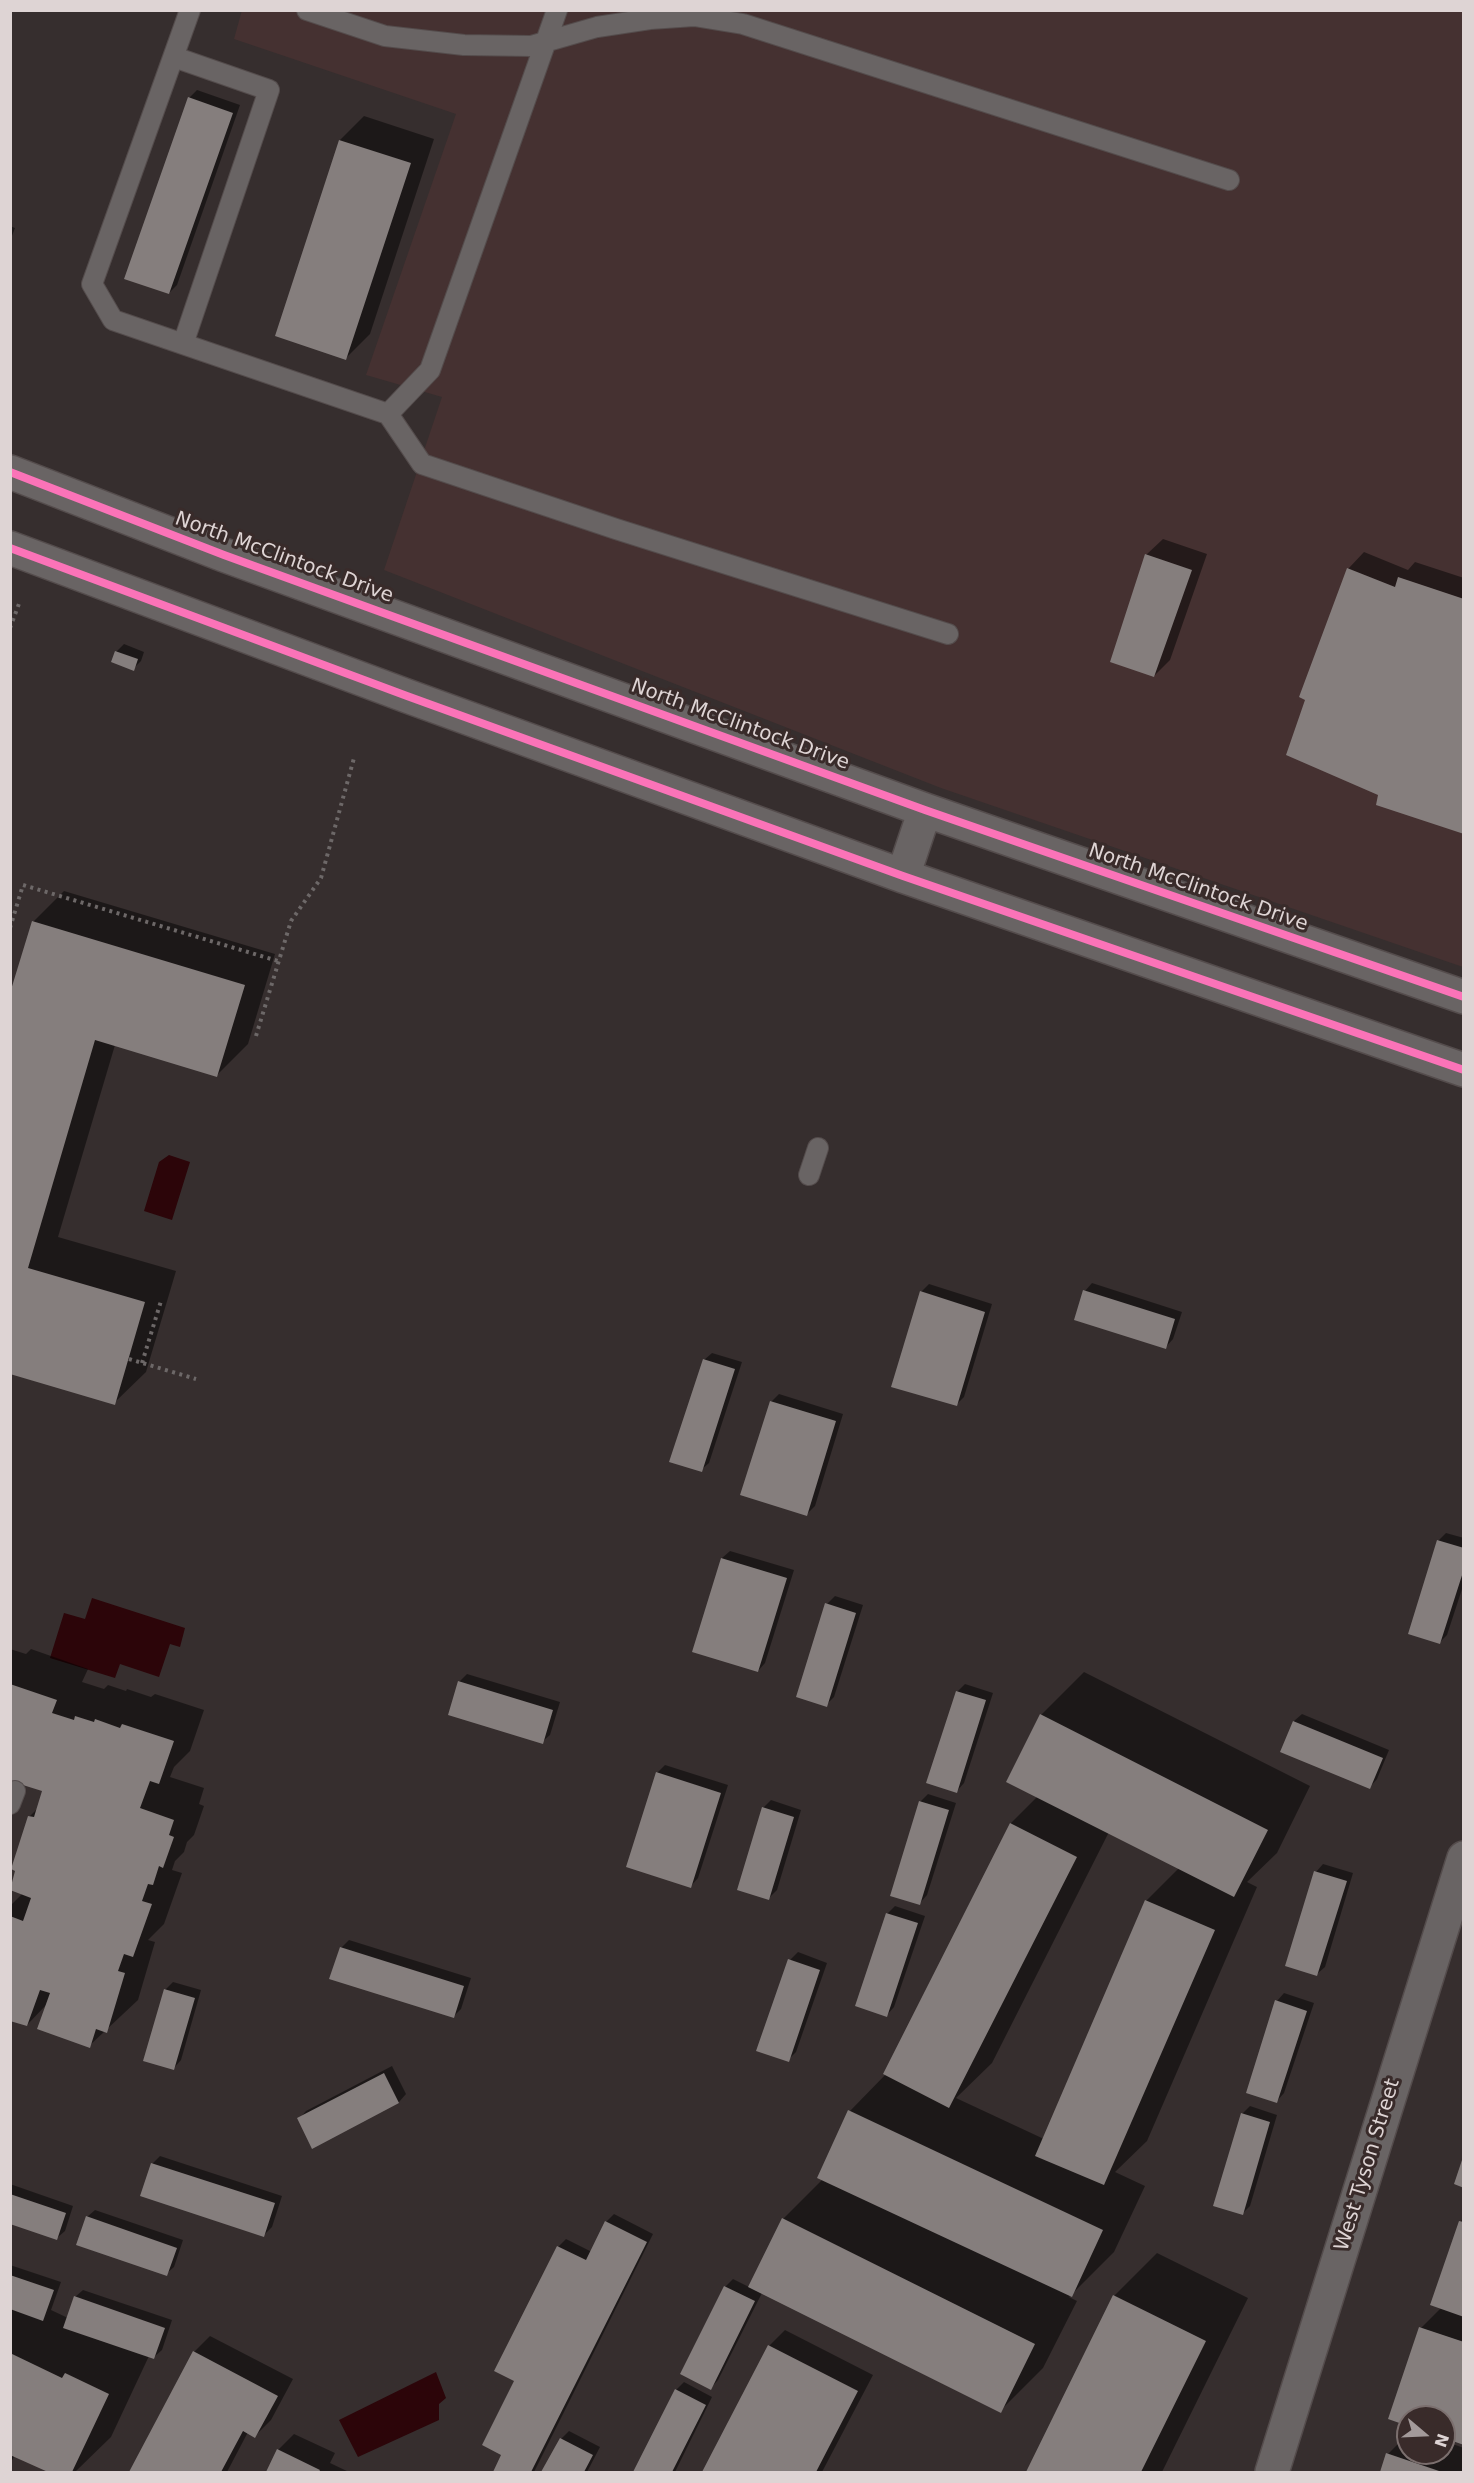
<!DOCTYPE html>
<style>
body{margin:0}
#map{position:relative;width:1474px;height:2483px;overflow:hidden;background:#362e2e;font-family:"DejaVu Sans",sans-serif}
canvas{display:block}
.frame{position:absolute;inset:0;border:12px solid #ded4d4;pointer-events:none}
.north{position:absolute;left:1396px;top:2405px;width:60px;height:60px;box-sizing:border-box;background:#392b2a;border:2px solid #7b6f6e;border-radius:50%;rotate:109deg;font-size:16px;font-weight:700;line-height:24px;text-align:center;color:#ded4d4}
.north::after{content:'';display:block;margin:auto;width:21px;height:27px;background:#a39a9a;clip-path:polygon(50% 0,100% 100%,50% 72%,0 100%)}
</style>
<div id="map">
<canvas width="1474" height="2483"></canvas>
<div class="frame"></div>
<div class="north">N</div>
</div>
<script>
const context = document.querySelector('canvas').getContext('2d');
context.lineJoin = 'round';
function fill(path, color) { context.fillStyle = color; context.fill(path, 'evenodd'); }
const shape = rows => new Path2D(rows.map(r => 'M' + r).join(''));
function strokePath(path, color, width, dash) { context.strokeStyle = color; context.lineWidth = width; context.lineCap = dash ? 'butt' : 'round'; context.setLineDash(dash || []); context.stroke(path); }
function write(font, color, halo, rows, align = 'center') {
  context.font = font + ' "DejaVu Sans",sans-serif'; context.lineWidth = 6; context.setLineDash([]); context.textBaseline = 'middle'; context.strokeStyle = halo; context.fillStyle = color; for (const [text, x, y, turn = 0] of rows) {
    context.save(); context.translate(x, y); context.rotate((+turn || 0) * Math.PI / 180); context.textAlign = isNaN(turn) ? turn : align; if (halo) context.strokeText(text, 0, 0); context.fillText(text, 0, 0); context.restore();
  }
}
const built = shape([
 [242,10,1463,11,1463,967,941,788,384,570,442,397,366,375,456,114,234,39]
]);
const water = shape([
 [169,1155,190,1162,172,1220,144,1211,159,1162],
 [92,1598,185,1628,180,1647,170,1644,159,1677,120,1664,115,1678,50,1658,64,1613,85,1619],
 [436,2372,446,2398,439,2404,439,2420,358,2457,339,2420]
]);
const shadow = shape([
 [197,90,240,105,177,285,169,293,126,278,190,97],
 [364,116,434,139,370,334,346,358,277,335,340,140],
 [10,226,15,228,10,241],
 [1163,539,1207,554,1170,660,1154,676,1146,555],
 [1364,552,1408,570,1415,562,1464,578,1464,832,1380,794,1348,569],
 [124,644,144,652,141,661,133,669,113,661,117,651],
 [64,891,275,954,248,1044,217,1075,115,1045,58,1237,176,1271,146,1372,114,1403,10,1372,33,922],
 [1092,1283,1182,1312,1173,1339,1166,1347,1085,1291],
 [929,1284,992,1304,964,1397,956,1405,921,1292],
 [712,1353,742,1362,709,1463,701,1470,704,1360],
 [779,1394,843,1414,815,1506,807,1514,771,1402],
 [1446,1533,1464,1538,1464,1583,1447,1635,1440,1642,1438,1541],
 [730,1551,794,1570,765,1663,758,1671,722,1558],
 [835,1596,863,1605,834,1697,826,1705,827,1604],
 [10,1649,26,1654,31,1649,88,1669,82,1682,104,1689,108,1685,126,1691,127,1689,151,1697,155,1694,204,1710,190,1751,174,1767,170,1777,204,1788,199,1804,204,1806,194,1835,187,1842,184,1852,175,1861,172,1870,182,1873,164,1924,148,1940,155,1942,138,2000,89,2046,47,2004,27,2025,10,2019,10,1906,23,1893,29,1817,39,1807,44,1790,15,1781,10,1796],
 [1084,1672,1310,1786,1277,1853,1247,1882,1257,1887,1147,2141,1115,2172,1145,2186,1114,2252,1069,2297,1077,2301,1043,2368,1000,2411,762,2293,718,2380,711,2388,725,2287,733,2279,749,2287,783,2219,823,2179,850,2111,886,2074,885,2074,1011,1823,1038,1796,1041,1715],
 [1109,1832,1179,1868,1146,1901,1044,2139,956,2098,992,2063],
 [467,1674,560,1702,550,1735,542,1742,459,1682],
 [965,1684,993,1693,964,1783,957,1791,957,1692],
 [1302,1714,1389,1750,1377,1779,1370,1787,1282,1751,1294,1721],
 [665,1765,728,1785,698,1878,691,1886,657,1773],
 [928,1794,956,1803,927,1895,920,1903,920,1802],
 [771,1800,801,1810,777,1890,769,1898,763,1808],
 [1323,1864,1353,1873,1325,1967,1317,1974,1316,1872],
 [895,1906,925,1916,894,2007,887,2015,887,1914],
 [349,1940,471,1978,461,2009,453,2017,341,1948],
 [798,1952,827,1963,796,2052,788,2060,758,2050,790,1960],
 [173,1982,201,1990,181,2060,174,2068,165,1990],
 [1284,1993,1314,2003,1284,2093,1277,2101,1277,2001],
 [392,2066,406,2094,399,2102,313,2147,299,2119,306,2111],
 [1250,2106,1277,2115,1250,2206,1242,2214,1242,2114],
 [160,2156,282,2196,272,2227,264,2235,142,2195,153,2163],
 [10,2184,73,2206,65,2231,57,2238,10,2223],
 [95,2210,183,2240,174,2267,166,2274,87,2217],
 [614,2214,653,2234,534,2472,494,2472,503,2454,516,2380,558,2247,566,2239,592,2252,606,2222],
 [1464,2218,1464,2443,1444,2437,1444,2417,1408,2417,1408,2424,1390,2418,1421,2328,1441,2308,1460,2222],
 [1157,2253,1248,2298,1162,2472,1028,2472,1114,2296],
 [10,2265,61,2282,51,2310,68,2318,75,2297,83,2290,172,2320,162,2350,154,2357,149,2356,111,2437,75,2472,52,2472,15,2455,10,2464],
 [785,2330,873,2375,822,2472,704,2472,769,2346],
 [210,2336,293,2379,271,2420,255,2436,248,2432,227,2472,131,2472,194,2352],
 [684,2382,712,2397,675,2472,635,2472,676,2390],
 [569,2431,600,2447,587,2472,543,2472,561,2439],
 [294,2434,335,2453,330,2463,349,2472,267,2472,278,2450],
 [1408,2434,1408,2453,1444,2453,1444,2441,1464,2448,1464,2472,1381,2472,1388,2454]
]);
const building = shape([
 [188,97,233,113,169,294,124,279],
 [339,140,411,163,346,360,275,336],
 [1145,554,1192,570,1154,677,1110,662],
 [1347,568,1395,587,1398,577,1464,599,1464,834,1376,805,1378,795,1286,755,1305,700,1299,697],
 [115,651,138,659,134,671,111,662],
 [32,921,245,985,217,1077,95,1040,28,1268,145,1302,115,1405,10,1374,10,993],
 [1083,1290,1175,1319,1166,1349,1074,1320],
 [920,1291,985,1312,957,1406,891,1387],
 [703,1359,735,1369,702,1472,669,1462],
 [770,1401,836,1421,807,1516,740,1495],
 [1437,1540,1464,1548,1464,1569,1440,1644,1408,1634],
 [721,1558,787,1578,758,1672,692,1652],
 [825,1603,856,1613,827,1707,796,1697],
 [458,1681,553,1710,543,1744,448,1715],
 [10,1684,57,1700,52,1713,74,1720,75,1716,94,1722,95,1719,120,1728,122,1724,174,1741,159,1784,150,1781,140,1808,174,1820,169,1835,174,1837,163,1868,159,1866,153,1885,148,1884,142,1901,152,1904,133,1957,124,1954,118,1971,125,1973,107,2033,96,2029,90,2048,37,2029,50,1993,40,1990,27,2026,10,2021,10,1916,23,1921,31,1898,10,1890,15,1871,11,1869,28,1816,34,1817,42,1791,10,1781],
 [956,1691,986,1700,957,1793,926,1783],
 [1040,1714,1268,1830,1234,1897,1006,1782],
 [1293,1721,1383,1758,1370,1789,1280,1752],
 [656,1772,721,1793,691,1888,626,1867],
 [919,1801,949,1810,920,1905,890,1896],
 [762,1807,794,1817,769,1900,737,1890],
 [1010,1823,1077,1857,949,2108,883,2074],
 [1314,1871,1347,1881,1317,1976,1285,1966],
 [1145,1900,1215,1930,1104,2185,1035,2156],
 [886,1913,918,1923,887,2017,855,2006],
 [340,1947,464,1986,454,2018,329,1979],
 [788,1959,820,1970,789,2062,756,2051],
 [164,1989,195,1998,174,2070,143,2061],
 [1275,2000,1307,2011,1277,2103,1246,2093],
 [384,2073,399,2103,312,2149,297,2118],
 [848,2110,1103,2230,1072,2297,817,2178],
 [1241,2113,1270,2122,1243,2215,1213,2206],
 [1463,2157,1464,2157,1464,2188,1454,2184],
 [151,2163,275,2203,264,2237,140,2196],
 [10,2194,66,2213,57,2240,10,2224],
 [86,2216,177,2248,167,2276,76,2245],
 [782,2218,1035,2344,1001,2413,748,2287],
 [605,2221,647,2242,531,2472,493,2472,501,2455,482,2445,514,2381,494,2371,557,2246,586,2260],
 [1459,2221,1464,2222,1464,2317,1430,2305],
 [10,2275,54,2290,43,2321,10,2309],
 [724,2286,755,2301,711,2390,680,2374],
 [1113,2295,1206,2341,1141,2472,1026,2472],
 [74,2296,165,2328,154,2359,63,2328],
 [1419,2327,1464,2342,1464,2445,1444,2438,1444,2417,1408,2417,1408,2426,1388,2419],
 [768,2345,858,2391,816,2472,702,2472],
 [193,2351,278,2396,255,2438,243,2431,221,2472,129,2472],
 [10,2353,62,2378,65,2373,109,2394,72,2472,48,2472,10,2455],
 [675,2389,706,2405,672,2472,633,2472],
 [560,2438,593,2455,584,2472,541,2472],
 [277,2449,320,2470,319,2472,266,2472],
 [1386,2453,1442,2472,1380,2472]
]);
const path = shape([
 [10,628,20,601],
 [10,928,23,885,278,961],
 [256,1036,291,921,321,878,354,758],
 [129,1359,196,1379],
 [142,1363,161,1301]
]);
const lane = shape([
 [307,10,385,36,464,45,531,46,597,27,650,19,694,16,743,24,1229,180],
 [174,57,269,90,183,344,388,414,422,464,616,529,948,634],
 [183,344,113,320,92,284,190,10],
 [388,414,430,370,557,10],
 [809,1175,818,1148],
 [10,1804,15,1791]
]);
const street = shape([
 [1272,2472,1464,1858]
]);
const secondary = shape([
 [10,472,224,555,925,810,1464,997],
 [10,548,407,696,903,876,1464,1070],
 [903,876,925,810]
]);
const cycleway = shape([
 [10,472,224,555,925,810,1464,997],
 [10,548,407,696,903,876,1464,1070]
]);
const streetNames = [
 ["North McClintock Drive",284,558,20],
 ["North McClintock Drive",740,725,20],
 ["North McClintock Drive",1198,888,19],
 ["West Tyson Street",1368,2165,-73]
];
fill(built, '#453131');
fill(water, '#2c0509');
fill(shadow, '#0007');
fill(building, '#857e7d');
strokePath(lane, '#544c4c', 22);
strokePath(street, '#544c4c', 36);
strokePath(secondary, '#544c4c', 36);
strokePath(path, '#6d6868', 4, [3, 4.5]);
strokePath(lane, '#696464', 20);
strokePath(street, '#696464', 33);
strokePath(secondary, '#696464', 33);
strokePath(cycleway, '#fb73b8', 8);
write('20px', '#ded4d4', '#392b2a', streetNames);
</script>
